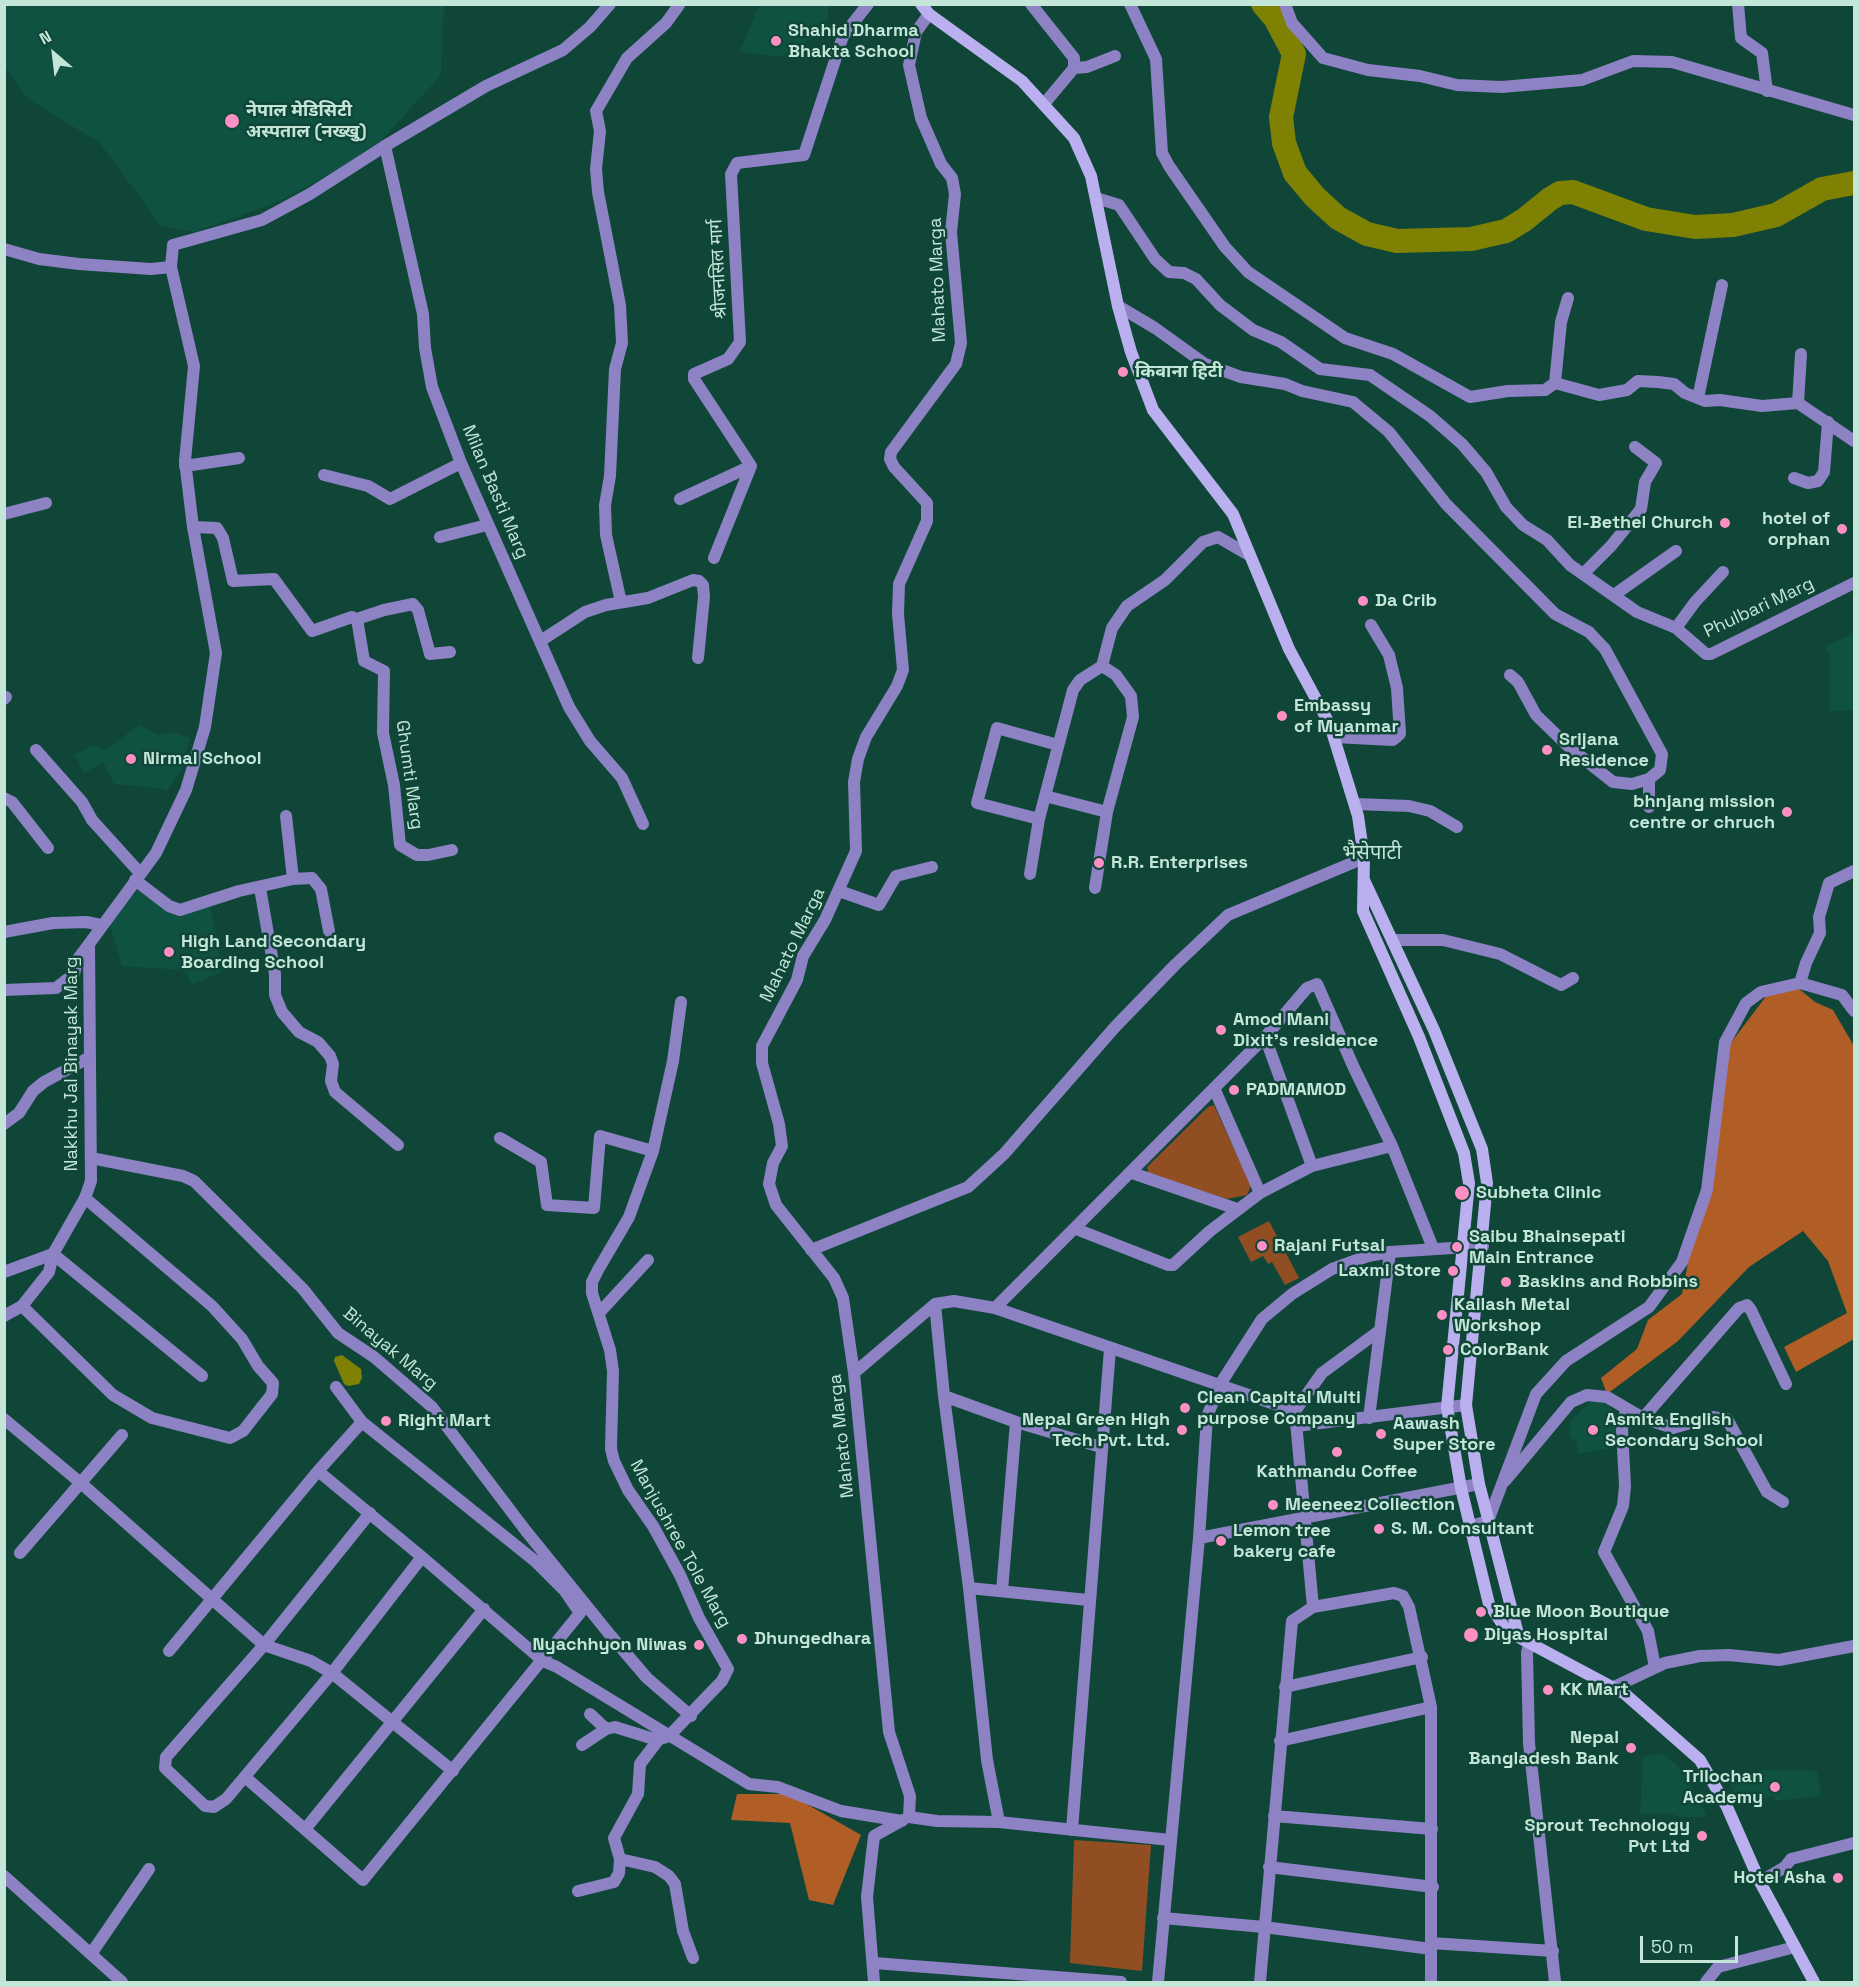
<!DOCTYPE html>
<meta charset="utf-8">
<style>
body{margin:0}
#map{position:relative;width:1859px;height:1987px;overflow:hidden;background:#0f4638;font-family:"Space Grotesk",sans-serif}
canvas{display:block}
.frame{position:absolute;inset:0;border:6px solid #c4e6d9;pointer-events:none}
.north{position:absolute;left:24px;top:24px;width:60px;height:60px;-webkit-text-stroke:4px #0f4638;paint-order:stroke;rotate:332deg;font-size:16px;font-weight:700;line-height:24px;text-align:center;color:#c4e6d9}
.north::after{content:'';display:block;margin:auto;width:21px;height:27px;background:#c4e6d9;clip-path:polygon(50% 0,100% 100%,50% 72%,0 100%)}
.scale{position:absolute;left:1640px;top:1936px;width:98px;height:27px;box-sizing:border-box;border:3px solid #c4e6d9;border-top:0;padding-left:8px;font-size:18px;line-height:21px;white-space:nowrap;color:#c4e6d9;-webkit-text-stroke:4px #0f4638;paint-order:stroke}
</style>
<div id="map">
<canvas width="1859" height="1987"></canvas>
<div class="frame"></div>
<div class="north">N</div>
<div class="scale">50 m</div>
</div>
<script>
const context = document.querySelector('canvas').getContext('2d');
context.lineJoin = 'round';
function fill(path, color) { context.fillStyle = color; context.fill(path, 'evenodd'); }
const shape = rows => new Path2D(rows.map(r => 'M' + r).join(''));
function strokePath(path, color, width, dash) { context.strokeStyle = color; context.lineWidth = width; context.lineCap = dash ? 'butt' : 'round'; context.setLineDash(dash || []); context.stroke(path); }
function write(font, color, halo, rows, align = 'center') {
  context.font = font + ' "Space Grotesk","Noto Sans Devanagari",sans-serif'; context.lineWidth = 5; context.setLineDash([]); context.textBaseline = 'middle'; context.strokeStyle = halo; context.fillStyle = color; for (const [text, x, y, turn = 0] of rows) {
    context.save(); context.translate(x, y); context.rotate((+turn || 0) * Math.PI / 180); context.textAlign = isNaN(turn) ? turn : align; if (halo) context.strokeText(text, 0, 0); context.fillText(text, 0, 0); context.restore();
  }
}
const built = shape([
 [5,5,444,5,441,75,379,143,331,174,278,202,194,232,161,226,100,143,28,99,5,67],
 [759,5,829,5,826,30,781,57,740,52],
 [1854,633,1854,710,1829,711,1830,657,1826,646],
 [139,725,159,735,171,732,190,738,182,768,166,792,165,789,114,784,103,762,84,773,75,755,93,745,106,750],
 [137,891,178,914,209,901,223,971,192,985,183,970,122,966,109,921],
 [1591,1400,1608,1400,1616,1425,1618,1447,1578,1454,1577,1443,1569,1436,1570,1422],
 [1664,1754,1684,1772,1707,1817,1680,1817,1669,1813,1640,1814,1643,1756],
 [1759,1770,1817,1771,1821,1796,1775,1801,1773,1796,1739,1805,1728,1780]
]);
const green = shape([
 [1214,1105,1251,1186,1247,1195,1227,1199,1148,1173,1147,1167,1208,1107],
 [1269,1221,1299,1278,1285,1285,1272,1262,1268,1264,1263,1256,1251,1262,1238,1237],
 [1074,1840,1151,1845,1142,1971,1070,1963]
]);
const forest = shape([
 [1798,988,1815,1002,1833,1010,1854,1046,1854,1339,1796,1372,1784,1347,1847,1313,1828,1261,1803,1231,1749,1267,1678,1341,1607,1394,1601,1378,1637,1349,1648,1320,1682,1294,1730,1044,1767,995],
 [737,1794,789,1794,861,1835,833,1905,809,1900,790,1823,731,1820]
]);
const water = shape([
 [342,1355,361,1369,362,1378,359,1384,348,1386,344,1384,334,1361,335,1357]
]);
const river = shape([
 [1263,4,1275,18,1294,54,1281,117,1284,143,1295,173,1315,197,1338,218,1367,234,1397,241,1471,239,1506,231,1524,220,1550,199,1560,193,1573,192,1646,219,1695,227,1733,225,1776,215,1822,189,1854,183]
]);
const minor = shape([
 [1031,4,1074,58,1074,68,1044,104],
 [1130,4,1156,59,1162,153,1169,166,1225,247,1248,272,1345,338,1393,354,1470,397,1508,391,1545,390,1555,383,1599,395,1627,390,1638,381,1658,382,1674,384,1685,393,1705,401,1720,400,1762,406,1798,403,1854,441],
 [1738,4,1741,38,1762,53,1767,91],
 [1074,68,1087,67,1115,56],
 [385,146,423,314,425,348,432,387,461,463,569,707,590,741,622,778,643,824],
 [1096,198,1119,205,1155,259,1169,272,1184,273,1196,279,1220,305,1253,330,1281,342,1320,369,1370,375,1430,416,1462,444,1486,472,1506,507,1523,525,1547,540,1570,565,1637,612,1676,628,1706,654,1711,654,1854,583],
 [4,249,39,259,79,264,151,269,171,267],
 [1118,306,1155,328,1205,364,1241,377,1285,384,1302,391,1353,402,1389,432,1446,504,1555,614,1589,632,1605,649,1662,754,1660,770,1649,779,1649,807],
 [1555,383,1561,322,1568,298],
 [1698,398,1722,285],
 [1798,403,1801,354],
 [185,466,239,458],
 [324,475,368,486,390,499,461,463],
 [1794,478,1808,483,1818,481,1824,472,1828,422],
 [680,499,751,466],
 [4,514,46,503],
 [193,527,217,528,223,538,233,581,274,579,312,631,352,617,357,619,364,661,384,671,383,733,394,785,400,845,417,855,428,855,452,850],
 [440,537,487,525],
 [714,558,751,466,694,379,694,374,728,359,740,342,731,174,737,163,804,155,843,36,868,4],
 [1583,574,1611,546,1641,509,1645,482,1656,463,1635,447],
 [1614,595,1676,551],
 [621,602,606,535,605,505,610,476,615,369,622,343,620,305,598,192,596,169,600,131,596,111,627,58,666,23,679,5],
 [357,619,384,610,413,604,418,610,430,654,450,652],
 [1676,628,1695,602,1723,572],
 [542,640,585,612,606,605,648,598,693,580,699,581,703,585,704,597,698,658],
 [1510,675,1518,682,1536,715,1570,748,1613,782,1632,784,1649,779],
 [4,699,6,697],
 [1334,737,1393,740,1400,734,1397,688,1389,655,1371,625],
 [36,750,82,802,92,820,140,873],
 [1045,796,1107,812],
 [4,798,12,802,48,848],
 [1355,804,1409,806,1430,811,1457,827],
 [286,816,293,879],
 [1039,819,977,803,997,728,1058,745],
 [1030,874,1039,819,1073,690,1080,680,1102,666,1112,628,1127,606,1165,580,1203,542,1218,537,1249,555],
 [135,880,169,906,180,910,239,891,293,879,312,878,321,889,329,931],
 [260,888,275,974,275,995,282,1012,299,1032,318,1042,330,1056,333,1064,331,1081,335,1092,398,1145],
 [1095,888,1107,812,1133,717,1131,696,1116,675,1102,666],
 [839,891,879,905,896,876,932,867],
 [4,932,53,923,86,922,101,925],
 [1393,940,1443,940,1500,954,1561,985,1573,978],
 [1800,983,1806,963,1820,933,1819,917,1829,883,1854,871],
 [4,990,56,988,74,974,77,960,89,944],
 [1265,1037,1312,1166],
 [1214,1088,1260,1193],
 [4,1124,19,1113,33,1091,44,1082,90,1057],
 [500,1138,541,1162,547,1205,594,1208,600,1136,653,1151],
 [91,1158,183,1176,194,1181,303,1289,338,1333,374,1357,432,1407,526,1531,611,1636,647,1678,691,1716],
 [1132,1173,1237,1209],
 [1076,1229,1168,1265,1173,1265,1210,1231,1260,1193,1312,1166,1392,1146],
 [811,1250,968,1187,1004,1154,1115,1027,1175,965,1228,915,1364,858],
 [4,1272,53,1254,202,1376],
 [935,1304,944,1396,969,1588,987,1760,999,1822],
 [22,1306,113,1395,152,1418,230,1438,243,1431,272,1394,273,1383,258,1366,242,1339,212,1306,85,1198],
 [995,1308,1265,1037,1307,988,1317,984,1354,1068,1392,1146,1433,1248],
 [599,1313,648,1260],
 [854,1373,935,1304,954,1301,995,1308,1295,1411],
 [944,1396,1016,1422,1101,1447],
 [1626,1409,1622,1430,1625,1486,1623,1506,1604,1552,1648,1631,1655,1667],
 [1369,1418,1390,1252],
 [1643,1418,1673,1428,1712,1417,1727,1419,1767,1492,1783,1502],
 [4,1419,82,1484,264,1645,311,1661,332,1673,453,1771],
 [1296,1426,1466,1405],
 [318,1471,422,1557,543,1661,557,1667,749,1784,778,1787,841,1811,902,1821],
 [1505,1481,1571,1402,1587,1395,1607,1397,1643,1418,1739,1308,1747,1305,1751,1310,1786,1384],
 [370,1513,264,1645,166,1757,165,1768,205,1806,214,1807,226,1799,332,1673,422,1557],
 [1470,1526,1488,1521,1536,1394,1566,1361,1649,1307,1682,1262,1707,1190,1725,1042,1746,1003,1761,992,1800,983,1842,995,1854,1011],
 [1199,1538,1479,1484],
 [20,1553,122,1435],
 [969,1588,1088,1600],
 [1002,1591,1016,1422],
 [1313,1607,1295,1411,1322,1373,1379,1331],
 [1529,1644,1527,1653,1529,1743,1555,1982],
 [169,1651,318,1471,362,1422],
 [1285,1687,1422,1657],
 [1614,1687,1665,1663,1700,1656,1729,1655,1779,1660,1854,1646],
 [590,1714,606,1729],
 [1280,1741,1431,1707],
 [582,1745,606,1729,615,1727,657,1740,669,1736,722,1681,728,1669,699,1618,680,1575,653,1526,628,1490,614,1461,611,1449,613,1371,610,1350,592,1293,592,1282,598,1270,629,1217,653,1151,673,1061,681,1002],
 [245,1777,363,1880,580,1613,565,1591,535,1561,362,1422,336,1387],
 [1274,1816,1432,1829],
 [909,1817,910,1796,889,1732,854,1373,843,1298,834,1278,776,1205,769,1184,773,1163,782,1146,779,1124,762,1063,762,1046,797,980,803,956,825,920,856,851,854,782,858,759,866,737,897,686,903,670,898,614,899,584,927,521,927,503,894,467,890,459,891,452,956,364,961,343,951,232,955,194,952,178,941,164,921,118,909,65,916,32,929,14],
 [909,1817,937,1821,999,1822,1170,1840],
 [306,1828,484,1609],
 [1072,1830,1110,1349],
 [620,1859,655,1867,669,1876,675,1884,683,1931,693,1958],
 [1269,1867,1433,1887],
 [4,1876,122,1982],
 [1760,1882,1785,1867,1791,1859,1854,1843],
 [578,1891,614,1882,619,1873,620,1859,614,1838,638,1794,640,1764,659,1739],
 [1163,1918,1264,1927,1431,1949],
 [1431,1943,1553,1951],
 [91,1954,149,1869],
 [874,1963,1121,1982],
 [874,1982,867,1897,874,1836,903,1820],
 [1260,1982,1292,1621,1313,1607,1394,1593,1403,1596,1409,1607,1431,1707,1431,1982],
 [1706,1982,1718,1967,1795,1947]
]);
const tertiary = shape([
 [1285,4,1292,23,1323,58,1368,70,1420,76,1457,85,1502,87,1582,80,1633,61,1672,62,1854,115],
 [4,1316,22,1306,49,1272,53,1254,85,1198,91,1181,89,944,156,853,186,790,205,727,216,653,193,527,185,461,194,366,171,267,173,245,262,220,310,194,385,146,486,86,563,50,590,27,610,4],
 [1158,1982,1199,1538,1207,1417,1219,1386,1262,1319,1292,1294,1332,1269,1368,1256,1390,1252,1483,1246]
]);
const secondary = shape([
 [921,4,929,14,1022,81,1074,138,1091,176,1118,306,1131,352,1153,410,1233,514,1289,649,1330,725,1358,816,1364,858,1363,911,1419,1037,1464,1153,1469,1183,1447,1407,1461,1488,1489,1604,1507,1631,1625,1694,1700,1760,1727,1807,1760,1882,1814,1982],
 [1364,880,1434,1030,1482,1149,1487,1183,1466,1405,1479,1484,1518,1634]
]);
const markers = [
 [776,41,6,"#fc8fc3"],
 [232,121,8,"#fc8fc3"],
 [1123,372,6,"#fc8fc3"],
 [1725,523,6,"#fc8fc3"],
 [1842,529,6,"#fc8fc3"],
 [1363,601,6,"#fc8fc3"],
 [1282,716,6,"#fc8fc3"],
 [1547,750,6,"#fc8fc3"],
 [131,759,6,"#fc8fc3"],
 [1787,812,6,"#fc8fc3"],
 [1099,863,6,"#fc8fc3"],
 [169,952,6,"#fc8fc3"],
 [1221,1030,6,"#fc8fc3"],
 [1234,1090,6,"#fc8fc3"],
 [1462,1193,8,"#fc8fc3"],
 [1262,1246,6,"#fc8fc3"],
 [1457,1247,6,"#fc8fc3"],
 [1453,1271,6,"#fc8fc3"],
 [1506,1282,6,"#fc8fc3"],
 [1442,1315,6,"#fc8fc3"],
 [1448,1350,6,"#fc8fc3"],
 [1185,1408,6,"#fc8fc3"],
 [386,1421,6,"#fc8fc3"],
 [1182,1430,6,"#fc8fc3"],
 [1593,1430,6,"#fc8fc3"],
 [1381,1434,6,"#fc8fc3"],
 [1337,1452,6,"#fc8fc3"],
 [1273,1505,6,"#fc8fc3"],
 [1379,1529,6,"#fc8fc3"],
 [1221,1541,6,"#fc8fc3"],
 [1481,1612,6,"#fc8fc3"],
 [1471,1635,8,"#fc8fc3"],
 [742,1639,6,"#fc8fc3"],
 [699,1645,6,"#fc8fc3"],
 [1548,1690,6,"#fc8fc3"],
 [1631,1748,6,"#fc8fc3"],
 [1775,1787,6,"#fc8fc3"],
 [1702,1836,6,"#fc8fc3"],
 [1838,1878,6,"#fc8fc3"]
];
const poiNames = [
 ["Shahid Dharma",788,31],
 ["Bhakta School",788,52],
 ["नेपाल मेडिसिटी",246,111],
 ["अस्पताल (नख्खु)",246,132],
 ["किवाना हिटी",1135,372],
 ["hotel of",1830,519,"right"],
 ["orphan",1830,540,"right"],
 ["El-Bethel Church",1713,523,"right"],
 ["Da Crib",1375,601],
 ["Embassy",1294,706],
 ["of Myanmar",1294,727],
 ["Srijana",1559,740],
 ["Residence",1559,761],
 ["Nirmal School",143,759],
 ["bhnjang mission",1775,802,"right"],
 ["centre or chruch",1775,823,"right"],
 ["R.R. Enterprises",1111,863],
 ["High Land Secondary",181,942],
 ["Boarding School",181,963],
 ["Amod Mani",1233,1020],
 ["Dixit's residence",1233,1041],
 ["PADMAMOD",1246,1090],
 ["Subheta Clinic",1476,1193],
 ["Saibu Bhainsepati",1469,1237],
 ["Main Entrance",1469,1258],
 ["Rajani Futsal",1274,1246],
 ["Laxmi Store",1441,1271,"right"],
 ["Baskins and Robbins",1518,1282],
 ["Kailash Metal",1454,1305],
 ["Workshop",1454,1326],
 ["ColorBank",1460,1350],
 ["Clean Capital Multi",1197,1398],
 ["purpose Company",1197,1419],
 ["Nepal Green High",1170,1420,"right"],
 ["Tech Pvt. Ltd.",1170,1441,"right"],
 ["Asmita English",1605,1420],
 ["Secondary School",1605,1441],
 ["Right Mart",398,1421],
 ["Aawash",1393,1424],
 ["Super Store",1393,1445],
 ["Kathmandu Coffee",1337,1472,"center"],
 ["Meeneez Collection",1285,1505],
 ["S. M. Consultant",1391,1529],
 ["Lemon tree",1233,1531],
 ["bakery cafe",1233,1552],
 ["Blue Moon Boutique",1493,1612],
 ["Diyas Hospital",1484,1635],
 ["Dhungedhara",754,1639],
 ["Nyachhyon Niwas",687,1645,"right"],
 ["KK Mart",1560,1690],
 ["Nepal",1619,1738,"right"],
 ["Bangladesh Bank",1619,1759,"right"],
 ["Trilochan",1763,1777,"right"],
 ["Academy",1763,1798,"right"],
 ["Sprout Technology",1690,1826,"right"],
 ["Pvt Ltd",1690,1847,"right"],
 ["Hotel Asha",1826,1878,"right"]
];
const streetNames = [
 ["श्रीजनसिल मार्ग",719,269,-93],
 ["Mahato Marga",938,280,-92],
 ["Milan Basti Marg",495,492,67],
 ["Phulbari Marg",1759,608,-25],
 ["Ghumti Marg",409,775,82],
 ["Mahato Marga",793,945,-64],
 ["Nakkhu Jal Binayak Marg",72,1064,-90],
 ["Binayak Marg",390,1349,40],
 ["Mahato Marga",842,1436,-96],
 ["Manjushree Tole Marg",680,1544,61]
];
const neighbourhoodNames = [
 ["भैसेपाटी",1372,854]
];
fill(built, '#0f5241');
fill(green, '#914e22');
fill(forest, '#b15e26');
fill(water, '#7f8102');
strokePath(river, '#7f8102', 24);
strokePath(minor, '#8d82c4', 12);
strokePath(tertiary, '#8d82c4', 12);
strokePath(secondary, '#bab0ef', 12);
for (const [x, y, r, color] of markers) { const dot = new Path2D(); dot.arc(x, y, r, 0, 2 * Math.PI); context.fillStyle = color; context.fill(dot); strokePath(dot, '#0f4638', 2); }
write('bold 18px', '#c4e6d9', '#0f4638', poiNames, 'left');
write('18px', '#c4e6d9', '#0f4638', streetNames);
write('20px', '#c4e6d9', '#0f4638', neighbourhoodNames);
</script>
